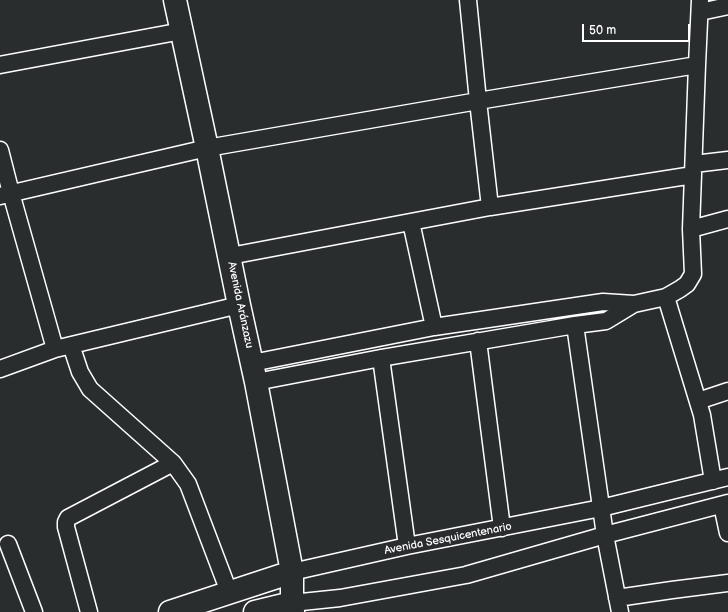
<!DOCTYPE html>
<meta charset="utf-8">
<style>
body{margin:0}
#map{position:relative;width:728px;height:612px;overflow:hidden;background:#2a2d2e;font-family:"Balsamiq Sans",sans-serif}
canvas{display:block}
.scale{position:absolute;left:582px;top:24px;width:108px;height:18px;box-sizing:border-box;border:2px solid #fff;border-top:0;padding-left:5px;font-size:12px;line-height:14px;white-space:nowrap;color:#fff;-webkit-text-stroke:3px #2a2d2e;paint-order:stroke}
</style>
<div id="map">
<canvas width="728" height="612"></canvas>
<div class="scale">50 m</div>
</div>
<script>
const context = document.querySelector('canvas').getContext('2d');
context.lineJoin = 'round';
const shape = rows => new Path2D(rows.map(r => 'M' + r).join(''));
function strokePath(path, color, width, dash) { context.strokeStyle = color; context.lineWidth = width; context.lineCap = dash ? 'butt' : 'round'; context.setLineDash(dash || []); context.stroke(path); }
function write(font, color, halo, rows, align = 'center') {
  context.font = font + ' "Balsamiq Sans",sans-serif'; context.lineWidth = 4; context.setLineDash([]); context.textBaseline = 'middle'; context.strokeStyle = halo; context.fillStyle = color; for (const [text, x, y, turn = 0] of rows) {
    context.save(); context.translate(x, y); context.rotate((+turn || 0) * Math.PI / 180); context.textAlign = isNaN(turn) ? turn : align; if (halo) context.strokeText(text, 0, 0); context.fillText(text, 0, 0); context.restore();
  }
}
const street = shape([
 [468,0,478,101,490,207],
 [700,12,728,6],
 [0,65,182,31],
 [0,150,11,193,55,349],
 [694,164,728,160],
 [0,196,207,148,478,101,697,65],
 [411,222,434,327],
 [691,229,728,219],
 [230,256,490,207,693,175],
 [666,297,702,415,713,481],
 [575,325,605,535,620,612],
 [478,341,502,528],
 [71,345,80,372,90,389,173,463,188,484,229,592],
 [381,358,407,546],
 [252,363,434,327,603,302,634,304],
 [0,369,55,349,239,305],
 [256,382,381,358,575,325,606,321,634,304,666,297,680,289,687,284,693,274,691,229,697,65,700,0],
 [698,401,728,391],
 [722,505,728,533],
 [8,544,34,612],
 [292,572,407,546,601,508,728,477],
 [617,598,672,590,728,583],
 [292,603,340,598,466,575,605,535,728,503],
 [89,612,66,527,66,522,68,518,173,463]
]);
const secondary = shape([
 [175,0,207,148,239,305,256,382,292,572,292,603,293,612],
 [170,612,292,572],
 [255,612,292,603]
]);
const streetNames = [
 ["Avenida Aránzazu",240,305,78],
 ["Avenida Sesquicentenario",448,539,-11]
];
strokePath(street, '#fff', 19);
strokePath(secondary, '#fff', 25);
strokePath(street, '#2a2d2e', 16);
strokePath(secondary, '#2a2d2e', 22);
write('11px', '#fff', '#2a2d2e', streetNames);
</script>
